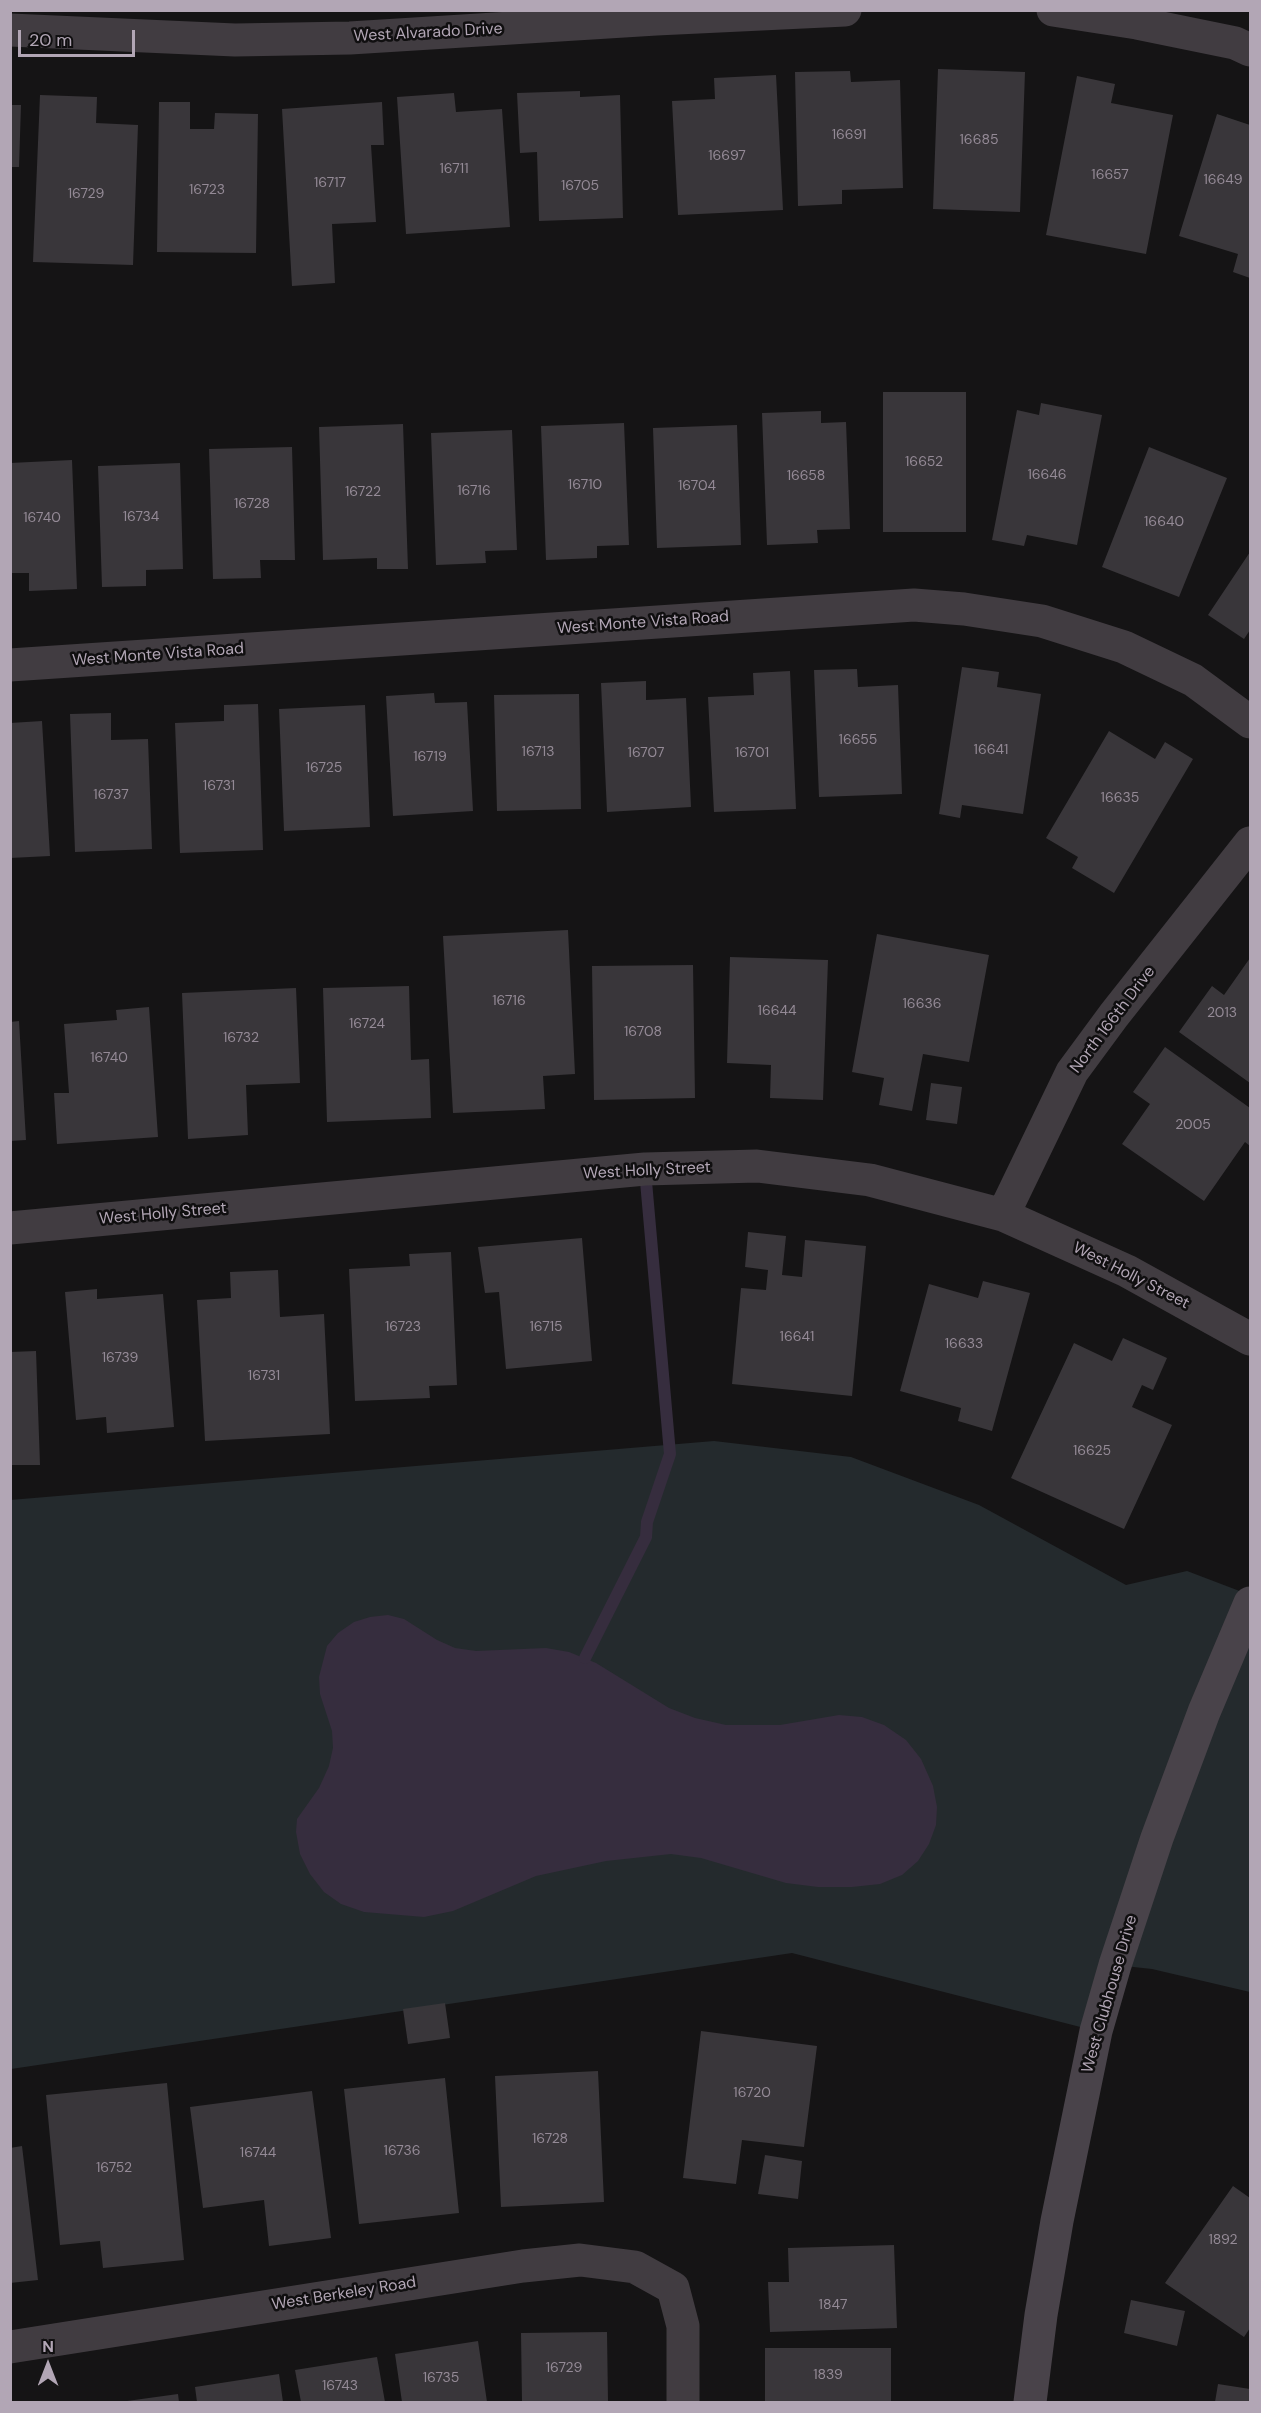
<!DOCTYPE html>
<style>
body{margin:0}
#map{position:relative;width:1261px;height:2413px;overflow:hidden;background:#151415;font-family:"DM Sans",sans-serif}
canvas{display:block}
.frame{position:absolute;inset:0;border:12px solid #b2a6b5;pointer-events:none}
.north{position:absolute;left:18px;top:2335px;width:60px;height:60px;-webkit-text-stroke:4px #100f10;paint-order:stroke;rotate:0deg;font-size:16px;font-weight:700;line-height:24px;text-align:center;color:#b2a6b5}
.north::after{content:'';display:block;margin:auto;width:21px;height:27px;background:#b2a6b5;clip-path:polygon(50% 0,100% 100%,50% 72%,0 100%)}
.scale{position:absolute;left:18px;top:30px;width:117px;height:27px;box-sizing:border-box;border:3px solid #b2a6b5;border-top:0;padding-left:8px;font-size:18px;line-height:21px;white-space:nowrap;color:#b2a6b5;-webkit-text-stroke:4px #100f10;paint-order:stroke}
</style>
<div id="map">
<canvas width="1261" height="2413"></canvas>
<div class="frame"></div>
<div class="north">N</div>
<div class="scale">20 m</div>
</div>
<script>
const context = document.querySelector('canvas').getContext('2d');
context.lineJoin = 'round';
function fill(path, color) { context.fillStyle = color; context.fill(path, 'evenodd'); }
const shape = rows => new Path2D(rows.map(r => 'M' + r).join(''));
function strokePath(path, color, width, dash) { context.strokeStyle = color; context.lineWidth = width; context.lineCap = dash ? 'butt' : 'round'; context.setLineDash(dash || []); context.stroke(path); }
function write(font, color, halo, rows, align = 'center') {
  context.font = font + ' "DM Sans",sans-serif'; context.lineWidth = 5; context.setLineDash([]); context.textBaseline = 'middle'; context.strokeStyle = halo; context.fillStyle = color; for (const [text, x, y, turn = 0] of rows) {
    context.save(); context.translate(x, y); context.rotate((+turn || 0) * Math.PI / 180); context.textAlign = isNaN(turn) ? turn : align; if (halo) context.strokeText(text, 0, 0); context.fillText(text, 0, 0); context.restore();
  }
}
const green = shape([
 [714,1441,851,1457,979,1505,1126,1585,1187,1571,1250,1595,1250,1992,1152,1969,1115,1965,1096,2031,792,1953,11,2069,10,1500]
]);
const water = shape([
 [388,1615,404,1619,437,1640,455,1648,476,1651,546,1648,569,1652,596,1663,669,1708,695,1718,726,1725,780,1725,839,1715,862,1717,884,1725,906,1740,921,1759,933,1786,937,1807,936,1825,929,1844,918,1861,902,1875,880,1884,852,1887,818,1887,786,1883,701,1858,671,1854,606,1861,536,1876,453,1911,424,1917,364,1912,341,1904,324,1892,310,1874,300,1854,296,1832,297,1819,319,1788,329,1766,333,1748,332,1731,320,1694,319,1677,327,1646,338,1633,354,1622,370,1617]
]);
const stream = shape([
 [585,1658,646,1537,647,1522,670,1454,645,1170]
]);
const building = shape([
 [938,69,1025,72,1020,212,933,209],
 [850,71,851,82,900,80,903,188,842,190,842,204,798,206,795,72],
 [776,75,783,210,678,215,672,101,715,99,714,78],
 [1077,76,1115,84,1111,103,1173,115,1146,254,1046,235],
 [580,91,580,97,620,95,623,218,539,221,537,152,520,153,517,93],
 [454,93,456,112,502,109,510,227,406,234,397,97],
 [40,95,97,97,96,123,138,125,133,265,33,262],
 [159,102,190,102,190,129,214,129,215,113,258,114,256,253,157,252],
 [382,102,384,145,371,145,376,222,332,224,335,283,292,286,282,109],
 [10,105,21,105,19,167,10,167],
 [1217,114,1250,125,1250,278,1233,272,1238,254,1179,236],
 [883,392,966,392,966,532,883,532],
 [1041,403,1102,415,1077,545,1027,535,1024,546,992,540,1017,410,1039,415],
 [821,411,821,423,846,422,850,529,817,530,818,543,767,545,762,413],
 [624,423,629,545,597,546,597,558,546,560,541,426],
 [403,424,408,569,377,569,377,558,323,560,319,427],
 [737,425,741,545,657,548,653,428],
 [512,430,517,550,485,551,486,563,436,565,431,433],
 [292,447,295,560,260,560,261,578,213,579,209,449],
 [1149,447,1227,478,1179,597,1102,567],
 [72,460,77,589,29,591,29,573,10,573,10,463],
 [180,463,183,569,146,570,146,586,102,587,98,466],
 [1250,552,1250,630,1244,639,1208,615],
 [962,667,999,672,997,687,1041,694,1023,814,962,805,960,818,939,814],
 [857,669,858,687,898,685,902,794,819,797,814,670],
 [790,671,796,809,714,812,708,697,754,695,753,673],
 [646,681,646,700,686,698,691,807,607,812,601,683],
 [434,693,435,703,467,702,473,811,393,816,386,696],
 [579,694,581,809,497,811,494,695],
 [258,704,263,850,180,853,175,723,224,721,224,705],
 [365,705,370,827,284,831,279,709],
 [111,713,111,740,148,739,152,849,75,852,70,714],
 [42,721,50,856,10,858,10,723],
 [1109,731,1155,759,1165,742,1193,759,1114,893,1072,868,1078,857,1046,838],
 [568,930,575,1074,543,1076,545,1109,453,1113,443,936],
 [877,934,989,955,969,1062,923,1054,912,1111,879,1105,884,1078,852,1072],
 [730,957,828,960,823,1100,770,1098,771,1065,727,1063],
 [1250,958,1250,1083,1179,1032,1212,986,1224,995],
 [693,965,695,1098,594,1100,592,966],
 [409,986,411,1060,429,1059,431,1118,327,1122,323,988],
 [296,988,300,1083,246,1085,248,1135,188,1139,182,993],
 [149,1007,158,1137,57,1144,54,1093,69,1093,64,1024,117,1020,116,1010],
 [19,1021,26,1140,10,1141,10,1022],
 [1165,1047,1250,1108,1250,1146,1245,1142,1204,1201,1122,1144,1150,1104,1133,1092],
 [931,1083,962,1087,957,1124,926,1120],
 [748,1232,786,1236,782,1275,802,1277,805,1240,866,1246,852,1396,732,1384,741,1288,766,1290,768,1270,745,1267],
 [582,1238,592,1361,506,1369,499,1292,485,1293,478,1247],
 [451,1252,457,1385,429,1386,430,1398,355,1401,349,1269,410,1266,409,1254],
 [278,1270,280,1317,324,1314,330,1434,205,1441,197,1300,231,1298,230,1272],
 [983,1281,1030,1293,992,1431,958,1421,961,1408,900,1391,929,1284,978,1298],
 [97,1289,97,1299,163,1294,174,1427,107,1433,106,1417,76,1420,65,1292],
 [1123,1338,1167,1358,1153,1390,1142,1385,1132,1407,1172,1425,1124,1529,1011,1478,1074,1343,1112,1361],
 [36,1351,40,1465,10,1465,10,1352],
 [445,2003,450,2038,408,2044,403,2009],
 [701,2031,817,2046,804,2147,742,2140,736,2184,683,2178],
 [598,2071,604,2202,501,2207,495,2076],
 [445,2078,459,2213,359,2224,344,2089],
 [167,2083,184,2260,103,2268,100,2241,60,2245,46,2095],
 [312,2091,331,2238,269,2246,264,2200,203,2208,190,2107],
 [22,2146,38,2280,10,2283,10,2148],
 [765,2155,802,2161,798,2199,758,2194],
 [1233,2186,1250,2198,1250,2328,1244,2337,1165,2283],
 [894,2245,897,2328,770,2332,768,2282,789,2282,788,2248],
 [1131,2300,1185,2311,1177,2346,1124,2333],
 [607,2332,608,2402,522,2402,521,2333],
 [478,2341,487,2402,402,2402,395,2354],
 [765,2348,891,2348,891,2402,765,2402],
 [377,2357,385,2402,301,2402,295,2370],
 [279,2374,283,2402,197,2402,195,2387],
 [1218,2384,1250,2389,1250,2402,1215,2402],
 [178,2394,179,2402,127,2402,127,2401]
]);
const street = shape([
 [1053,10,1137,23,1235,43,1250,50],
 [10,30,235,40,350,38,656,19,845,10],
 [10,665,914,605,964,609,1042,621,1124,647,1193,680,1250,722],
 [1003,1215,1072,1072,1114,1015,1250,843],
 [10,1228,645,1169,757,1166,870,1180,1003,1215,1127,1271,1250,1339],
 [10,2347,523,2266,580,2260,635,2267,673,2288,683,2326,683,2402]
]);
const secondary = shape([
 [1030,2402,1041,2315,1057,2221,1096,2031,1115,1965,1157,1838,1204,1712,1250,1603]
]);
const numberNames = [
 ["16691",849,135],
 ["16685",979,140],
 ["16697",727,156],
 ["16711",454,169],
 ["16657",1110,175],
 ["16649",1223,180],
 ["16717",330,183],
 ["16705",580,186],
 ["16723",207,190],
 ["16729",86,194],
 ["16652",924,462],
 ["16646",1047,475],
 ["16658",806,476],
 ["16710",585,485],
 ["16704",697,486],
 ["16716",474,491],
 ["16722",363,492],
 ["16728",252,504],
 ["16734",141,517],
 ["16740",42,518],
 ["16640",1164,522],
 ["16655",858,740],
 ["16641",991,750],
 ["16713",538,752],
 ["16707",646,753],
 ["16701",752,753],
 ["16719",430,757],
 ["16725",324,768],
 ["16731",219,786],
 ["16737",111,795],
 ["16635",1120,798],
 ["16716",509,1001],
 ["16636",922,1004],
 ["16644",777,1011],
 ["2013",1222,1013],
 ["16724",367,1024],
 ["16708",643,1032],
 ["16732",241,1038],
 ["16740",109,1058],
 ["2005",1193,1125],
 ["16723",403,1327],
 ["16715",546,1327],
 ["16641",797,1337],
 ["16633",964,1344],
 ["16739",120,1358],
 ["16731",264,1376],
 ["16625",1092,1451],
 ["16720",752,2093],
 ["16728",550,2139],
 ["16736",402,2151],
 ["16744",258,2153],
 ["16752",114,2168],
 ["1892",1223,2240],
 ["1847",833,2305],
 ["16729",564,2368],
 ["1839",828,2375],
 ["16735",441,2378],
 ["16743",340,2386]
];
const streetNames = [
 ["West Alvarado Drive",428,33,-3],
 ["West Monte Vista Road",643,623,-4],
 ["West Monte Vista Road",158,655,-4],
 ["North 166th Drive",1113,1020,-53],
 ["West Holly Street",647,1171,-3],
 ["West Holly Street",163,1214,-5],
 ["West Holly Street",1131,1276,27],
 ["West Clubhouse Drive",1110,1994,-74],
 ["West Berkeley Road",344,2294,-9]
];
fill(green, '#242a2d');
fill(water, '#362d3e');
strokePath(stream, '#362d3e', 12);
fill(building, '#39363a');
strokePath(street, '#413c41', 33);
strokePath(secondary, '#49434a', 33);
write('14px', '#948a96', null, numberNames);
write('16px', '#b2a6b5', '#100f10', streetNames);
</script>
